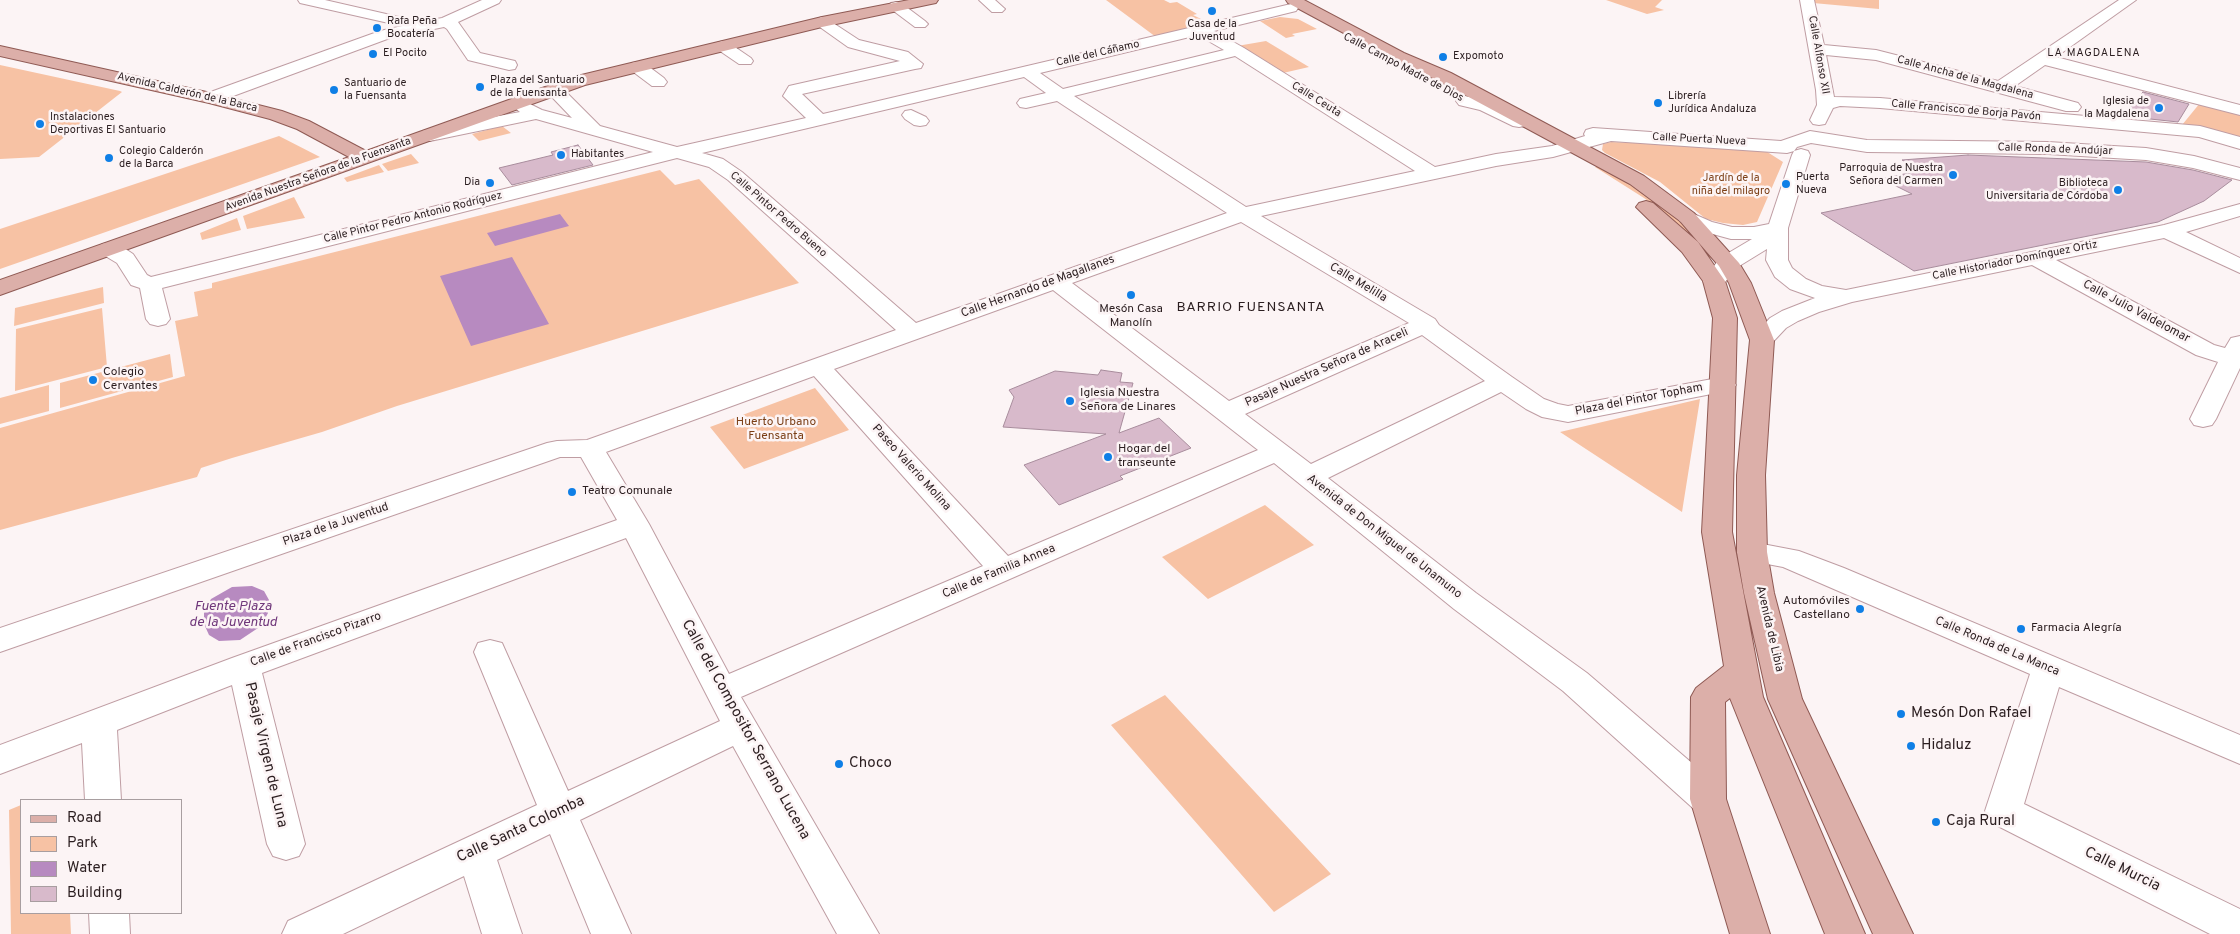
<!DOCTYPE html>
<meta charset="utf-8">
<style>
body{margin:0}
#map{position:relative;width:2240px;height:934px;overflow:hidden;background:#fcf4f5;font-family:Overpass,sans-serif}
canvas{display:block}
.legend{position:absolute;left:20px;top:799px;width:162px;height:115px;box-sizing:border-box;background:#fcf4f5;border:1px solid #a89ea0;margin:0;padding:6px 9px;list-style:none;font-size:15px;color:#2b1e20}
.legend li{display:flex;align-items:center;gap:10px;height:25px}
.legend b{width:25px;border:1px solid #a89ea0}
</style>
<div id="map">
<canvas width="2240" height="934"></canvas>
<ul class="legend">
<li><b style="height:6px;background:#dcafa9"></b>Road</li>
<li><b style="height:14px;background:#f7c2a4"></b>Park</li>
<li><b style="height:14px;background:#b78ac0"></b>Water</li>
<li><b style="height:14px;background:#d8bacb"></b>Building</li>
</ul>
</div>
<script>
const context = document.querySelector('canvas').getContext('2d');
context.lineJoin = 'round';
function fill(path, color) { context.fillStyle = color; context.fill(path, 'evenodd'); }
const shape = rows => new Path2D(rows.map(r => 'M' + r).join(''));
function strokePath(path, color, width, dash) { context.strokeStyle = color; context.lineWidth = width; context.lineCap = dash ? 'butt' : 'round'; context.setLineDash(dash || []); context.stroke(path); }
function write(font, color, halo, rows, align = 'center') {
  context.font = font + ' Overpass,sans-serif'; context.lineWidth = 5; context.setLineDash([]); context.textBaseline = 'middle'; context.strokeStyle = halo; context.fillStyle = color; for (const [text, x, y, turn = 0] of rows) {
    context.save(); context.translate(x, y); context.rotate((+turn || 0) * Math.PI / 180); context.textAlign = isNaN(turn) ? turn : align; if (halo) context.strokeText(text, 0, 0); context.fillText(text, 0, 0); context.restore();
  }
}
const green = shape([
 [1106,0,1164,0,1170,3,1177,2,1197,14,1193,15,1209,23,1156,37],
 [1606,0,1662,0,1655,7,1664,10,1647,14],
 [1812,0,1879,0,1879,9,1813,3],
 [1280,17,1298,19,1317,29,1292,34,1295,36,1286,38,1260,21],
 [1266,41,1309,67,1283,73,1237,46],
 [0,65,120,91,122,92,39,157,0,159],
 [2200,103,2240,111,2240,142,2182,125],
 [502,126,511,133,479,141,472,134],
 [279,136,320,157,0,269,0,229],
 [1611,142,1761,148,1783,162,1757,222,1743,225,1723,223,1706,219,1660,182,1605,153,1602,150,1603,144],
 [411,154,419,163,388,171,382,164],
 [379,165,384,172,347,182,344,178],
 [1601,165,1666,209,1690,230,1712,256,1709,260,1673,220,1644,198,1595,167],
 [660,170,675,185,699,179,799,283,397,406,322,432,232,458,201,468,197,477,0,530,0,428,185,376,175,321,198,316,194,292,212,288,212,283],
 [294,197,305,218,247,229,243,216],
 [237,218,241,230,202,240,200,233],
 [103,287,104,303,14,326,15,308],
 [102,308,107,367,15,391,16,329],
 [170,354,173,377,60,408,60,383],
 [49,385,49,411,0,424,0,398],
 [815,388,849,430,744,469,710,427],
 [1700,399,1682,512,1560,432],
 [1265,505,1314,545,1208,599,1162,557],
 [1165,695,1331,874,1274,912,1111,725],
 [21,805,21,913,70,913,71,934,11,934,9,810]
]);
const water = shape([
 [560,214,569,226,495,246,487,233],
 [512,257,549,324,471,346,440,276],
 [252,586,264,591,269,600,268,613,261,626,240,640,219,641,209,635,204,624,204,613,211,599,232,587]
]);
const building = shape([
 [2143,92,2189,104,2178,122,2141,118,2128,110,2143,92],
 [578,145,593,165,512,185,499,168,553,155,551,152,578,145],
 [1968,155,2146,162,2193,170,2232,180,2204,201,2158,222,1914,271,1821,213,1912,194,1882,179,1922,170,1902,160,1968,155],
 [1101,370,1122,373,1120,382,1133,383,1119,433,1159,418,1191,448,1120,476,1123,479,1059,505,1024,465,1106,434,1003,427,1014,397,1009,390,1055,371,1098,375,1101,370]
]);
const minor = shape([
 [298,0,325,0,421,22,442,18,482,0,501,0,499,3,458,22,480,53,515,61,517,65,515,69,509,70,468,60,447,29,444,27,390,38,217,102,205,102,202,98,205,94,380,31,402,26,300,3,298,0],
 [979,0,995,0,1005,9,1002,12,992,12,979,0],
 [1800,0,1814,0,1824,45,1876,50,1998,81,2119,0,2136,0,2056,57,2240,105,2240,115,2045,65,2015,86,2078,103,2081,107,2078,111,2066,111,1876,60,1826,55,1834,97,1880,98,2200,126,2240,137,2240,149,2199,137,1880,108,1840,106,1833,108,1825,124,1819,125,1813,124,1810,120,1817,105,1816,90,1800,0],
 [896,2,901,3,925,21,928,24,925,27,915,27,891,9,889,6,891,3,896,2],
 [1291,4,1296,5,1298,8,1296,11,1214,31,1244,48,1435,167,1496,154,1552,146,1585,136,1584,134,1586,130,1593,128,1781,141,1810,131,1867,140,2048,142,2146,148,2194,156,2240,168,2240,180,2193,168,2146,160,2048,154,1867,152,1811,143,1797,147,1794,151,1787,153,1611,141,1553,157,1496,166,1261,216,1435,319,1439,325,1512,377,1544,399,1558,404,1568,406,1723,377,1732,380,1736,385,1732,390,1568,422,1542,417,1526,409,1501,392,1328,478,1476,593,1587,673,1721,788,1726,799,1721,810,1708,814,1695,810,1563,691,1454,609,1274,463,741,697,879,934,837,934,733,746,580,820,631,934,591,934,550,834,497,860,522,934,482,934,464,876,343,934,282,934,288,921,537,805,474,652,478,643,490,640,502,643,568,791,720,721,626,538,262,673,305,844,299,856,286,860,273,856,267,844,232,685,117,730,121,800,85,800,82,743,0,774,0,745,232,658,617,520,581,457,560,457,0,652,0,628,547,443,557,441,587,440,896,330,728,180,709,167,677,158,162,288,170,319,166,324,158,326,150,324,146,319,140,288,131,285,117,263,102,254,99,249,102,244,110,243,118,244,133,254,147,275,151,277,653,152,536,119,430,141,423,139,421,135,423,131,430,129,520,112,509,103,512,99,518,98,542,110,572,118,550,95,550,88,553,84,559,83,565,84,568,94,600,126,677,147,806,118,783,96,789,86,900,61,848,47,817,25,814,22,817,19,822,17,827,19,859,40,908,52,923,64,921,68,915,69,802,94,823,114,1291,4],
 [1198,35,1224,50,1063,89,1040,73,1198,35],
 [1235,56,1415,171,1246,207,1074,96,1235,56],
 [1024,77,1046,93,1020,99,1017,103,1020,107,1026,108,1057,101,1227,213,916,323,742,172,723,159,702,153,1024,77],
 [1241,222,1409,323,1229,401,1072,283,1241,222],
 [1053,290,1258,450,1008,556,834,369,1053,290],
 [1422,335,1485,381,1311,464,1245,414,1422,335],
 [814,376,983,566,729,674,649,524,606,452,814,376],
 [723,41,729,43,751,58,753,61,751,64,739,64,717,49,715,46,717,43,723,41],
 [638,62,644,63,664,78,667,82,664,86,652,86,632,71,630,67,632,63,638,62],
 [1465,96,1492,102,1525,118,1528,122,1525,126,1519,127,1513,126,1480,110,1459,105,1456,101,1459,97,1465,96],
 [911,110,926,117,929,121,926,125,920,126,914,125,905,119,902,115,905,111,911,110],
 [1801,149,1808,151,1810,155,1788,228,1788,260,1792,268,1806,279,1822,286,1846,290,2164,225,2240,204,2240,216,2186,232,2240,258,2240,273,2164,238,2056,260,2214,345,2225,348,2231,338,2240,336,2240,368,2216,419,2212,425,2203,427,2194,425,2190,419,2218,362,2196,355,2032,265,1852,302,1819,312,1798,321,1786,328,1770,345,1762,347,1754,345,1750,340,1770,318,1782,311,1815,298,1790,289,1775,277,1766,260,1767,249,1736,268,1722,286,1714,288,1706,286,1703,281,1720,258,1752,239,1731,239,1698,230,1680,221,1677,217,1680,213,1687,211,1712,222,1732,227,1754,227,1769,224,1792,155,1794,151,1801,149],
 [1752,542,1799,551,1844,568,2240,735,2240,764,2059,687,2024,804,2240,909,2240,934,2210,934,1990,822,1985,811,2030,674,1783,567,1741,559,1737,552,1741,545,1752,542],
 [89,913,129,913,130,934,90,934,89,913]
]);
const major = shape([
 [909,0,938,0,936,3,931,4,822,27,585,85,0,295,0,280,349,157,297,129,270,119,209,103,0,56,0,46,211,93,282,111,309,121,366,151,573,77,822,17,909,0],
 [1286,0,1304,0,1404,53,1451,73,1644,176,1694,213,1739,263,1751,283,1774,340,1765,475,1767,552,1774,593,1802,699,1913,934,1873,934,1768,699,1744,593,1737,552,1737,475,1750,340,1729,283,1719,266,1680,221,1630,184,1439,81,1392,59,1288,3,1286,0],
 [1646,201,1653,203,1698,242,1725,281,1737,318,1732,532,1763,697,1865,934,1825,934,1730,698,1725,702,1726,799,1770,934,1730,934,1690,799,1691,697,1696,688,1724,666,1702,532,1713,318,1703,281,1682,252,1636,207,1639,203,1646,201]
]);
const markers = [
 [1212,11,5,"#0f7fe6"],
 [377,28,5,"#0f7fe6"],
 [373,54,5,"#0f7fe6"],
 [1443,57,5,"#0f7fe6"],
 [480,87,5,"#0f7fe6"],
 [334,90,5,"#0f7fe6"],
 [1658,103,5,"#0f7fe6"],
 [2159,108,5,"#0f7fe6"],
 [40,124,5,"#0f7fe6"],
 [561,155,5,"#0f7fe6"],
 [109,158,5,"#0f7fe6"],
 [1953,175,5,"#0f7fe6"],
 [490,183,5,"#0f7fe6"],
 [1786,184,5,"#0f7fe6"],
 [2118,190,5,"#0f7fe6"],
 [1131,295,5,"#0f7fe6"],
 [93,380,5,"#0f7fe6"],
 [1070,401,5,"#0f7fe6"],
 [1108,457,5,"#0f7fe6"],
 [572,492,5,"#0f7fe6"],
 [1860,609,5,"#0f7fe6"],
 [2021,629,5,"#0f7fe6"],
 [1901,714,5,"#0f7fe6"],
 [1911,746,5,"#0f7fe6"],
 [839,764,5,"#0f7fe6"],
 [1936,822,5,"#0f7fe6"]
];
const farPoinames = [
 ["Rafa Peña",387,22],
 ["Bocatería",387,35],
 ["Casa de la",1212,25,"center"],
 ["Juventud",1212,38,"center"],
 ["El Pocito",383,54],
 ["Expomoto",1453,57],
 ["Plaza del Santuario",490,81],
 ["de la Fuensanta",490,94],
 ["Santuario de",344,84],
 ["la Fuensanta",344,97],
 ["Librería",1668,97],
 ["Jurídica Andaluza",1668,110],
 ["Iglesia de",2149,102,"right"],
 ["la Magdalena",2149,115,"right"],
 ["Instalaciones",50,118],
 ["Deportivas El Santuario",50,131],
 ["Colegio Calderón",119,152],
 ["de la Barca",119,165],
 ["Habitantes",571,155],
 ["Parroquia de Nuestra",1943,169,"right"],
 ["Señora del Carmen",1943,182,"right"],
 ["Puerta",1796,178],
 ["Nueva",1796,191],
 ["Dia",480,183,"right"],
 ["Biblioteca",2108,184,"right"],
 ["Universitaria de Córdoba",2108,197,"right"]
];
const farStreetnames = [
 ["Calle del Cáñamo",1098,54,-13],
 ["Calle Alfonso XII",1818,55,80],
 ["Calle Campo Madre de Dios",1403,68,28],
 ["Calle Ancha de la Magdalena",1965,78,15],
 ["Avenida Calderón de la Barca",187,93,13],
 ["Calle Ceuta",1316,100,32],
 ["Calle Francisco de Borja Pavón",1966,111,5],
 ["Calle Puerta Nueva",1699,140,3],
 ["Calle Ronda de Andújar",2055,150,2],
 ["Avenida Nuestra Señora de la Fuensanta",318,175,-20],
 ["Calle Pintor Pedro Bueno",778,215,41],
 ["Calle Pintor Pedro Antonio Rodríguez",413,218,-14],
 ["Calle Historiador Domínguez Ortiz",2015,261,-11]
];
const farNeighbourhoodnames = [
 ["LA MAGDALENA",2094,54]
];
const farParknames = [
 ["Jardín de la",1731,179],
 ["niña del milagro",1731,192]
];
const streetNames = [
 ["Calle Melilla",1358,283,31],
 ["Calle Hernando de Magallanes",1038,287,-20],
 ["Calle Julio Valdelomar",2136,312,28],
 ["Pasaje Nuestra Señora de Araceli",1327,368,-24],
 ["Plaza del Pintor Topham",1639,400,-11],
 ["Paseo Valerio Molina",911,468,48],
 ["Plaza de la Juventud",336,525,-19],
 ["Avenida de Don Miguel de Unamuno",1384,537,38],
 ["Calle de Familia Annea",999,572,-23],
 ["Avenida de Libia",1769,629,77],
 ["Calle de Francisco Pizarro",316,640,-20],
 ["Calle Ronda de La Manca",1997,647,23]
];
const poiNames = [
 ["Mesón Casa",1131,310,"center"],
 ["Manolín",1131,324,"center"],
 ["Colegio",103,373],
 ["Cervantes",103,387],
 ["Iglesia Nuestra",1080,394],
 ["Señora de Linares",1080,408],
 ["Hogar del",1118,450],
 ["transeunte",1118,464],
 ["Teatro Comunale",582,492],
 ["Automóviles",1850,602,"right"],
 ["Castellano",1850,616,"right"],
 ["Farmacia Alegría",2031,629]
];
const parkNames = [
 ["Huerto Urbano",776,423],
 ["Fuensanta",776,437]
];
const neighbourhoodNames = [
 ["BARRIO FUENSANTA",1251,308]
];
const waterNames = [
 ["Fuente Plaza",233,607],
 ["de la Juventud",233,623]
];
const nearPoinames = [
 ["Mesón Don Rafael",1911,714],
 ["Hidaluz",1921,746],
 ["Choco",849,764],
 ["Caja Rural",1946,822]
];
const nearStreetnames = [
 ["Calle del Compositor Serrano Lucena",745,730,61],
 ["Pasaje Virgen de Luna",265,755,77],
 ["Calle Santa Colomba",521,830,-25],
 ["Calle Murcia",2122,870,26]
];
fill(green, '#f7c2a4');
fill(water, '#b78ac0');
fill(building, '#d8bacb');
strokePath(building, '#a88c9c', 1);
strokePath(minor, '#bf9da3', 2);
strokePath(major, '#8f5a54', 2);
fill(minor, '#fff');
fill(major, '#dcafa9');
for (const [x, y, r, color] of markers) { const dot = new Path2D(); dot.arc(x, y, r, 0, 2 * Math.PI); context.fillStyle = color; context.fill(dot); strokePath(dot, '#fcf4f5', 2); }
write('11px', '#2b1e20', '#fcf4f5', farPoinames, 'left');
write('11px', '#2b1e20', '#fcf4f5', farStreetnames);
context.letterSpacing = '1px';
write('11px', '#2b1e20', '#fcf4f5', farNeighbourhoodnames);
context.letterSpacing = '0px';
write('11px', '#7b3f16', '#fcf4f5', farParknames);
write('12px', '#2b1e20', '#fcf4f5', streetNames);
write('12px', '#2b1e20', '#fcf4f5', poiNames, 'left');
write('12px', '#7b3f16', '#fcf4f5', parkNames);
context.letterSpacing = '1px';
write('14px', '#2b1e20', '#fcf4f5', neighbourhoodNames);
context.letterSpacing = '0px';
write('italic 14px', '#70387b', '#fcf4f5', waterNames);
write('15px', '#2b1e20', '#fcf4f5', nearPoinames, 'left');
write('15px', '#2b1e20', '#fcf4f5', nearStreetnames);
</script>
